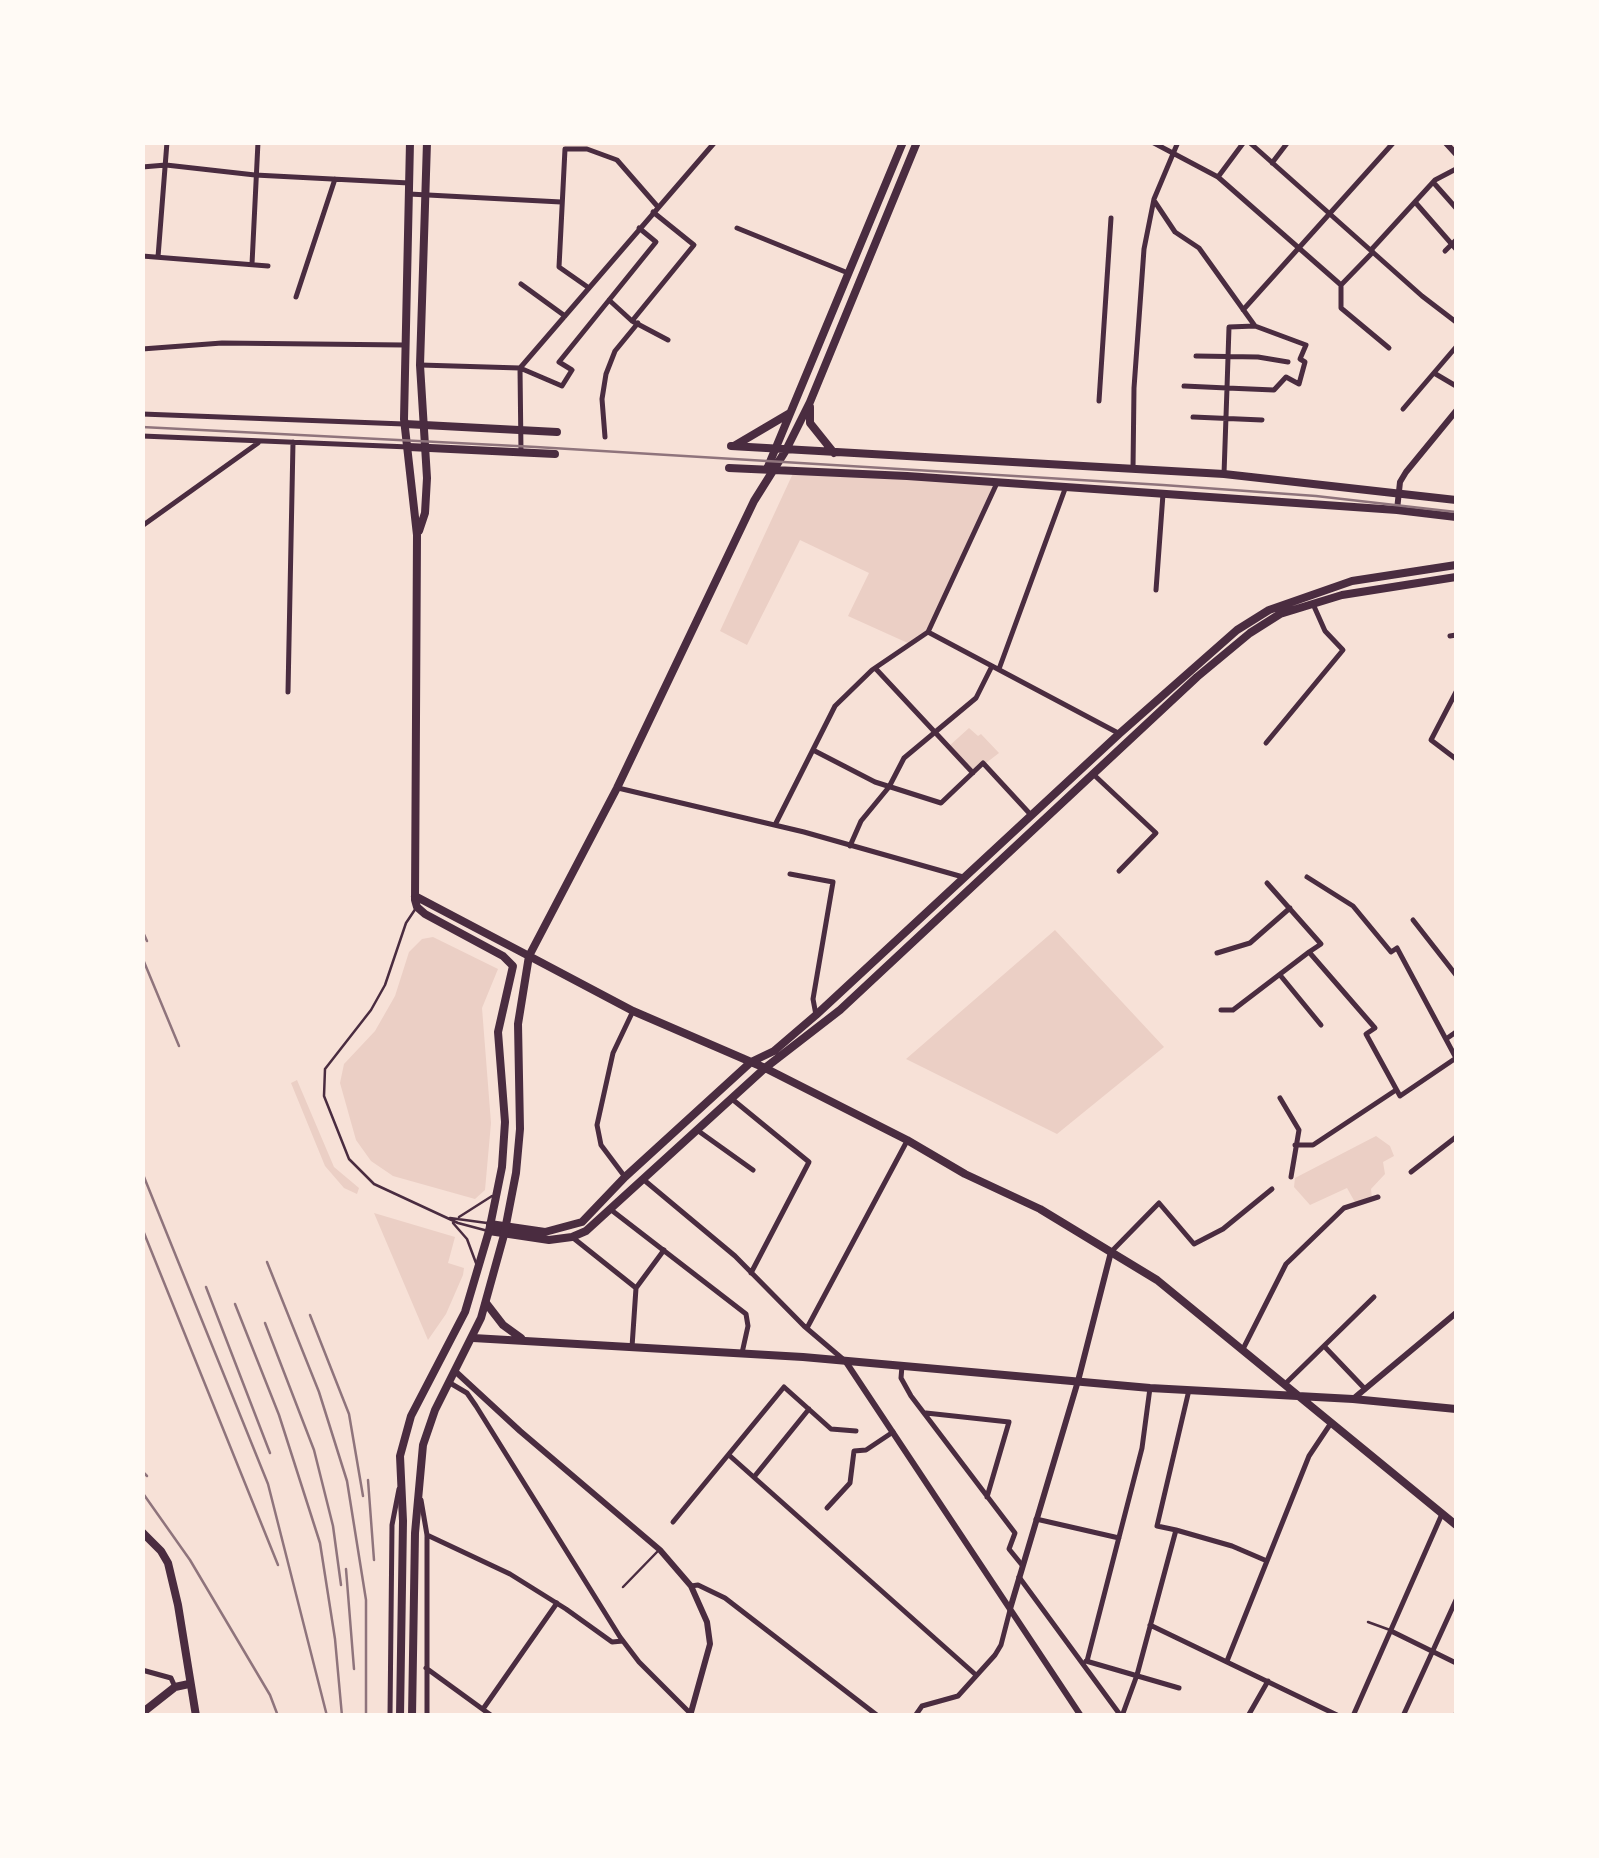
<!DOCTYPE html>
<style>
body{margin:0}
#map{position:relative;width:1599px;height:1858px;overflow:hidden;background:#f7e1d7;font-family:Mulish,sans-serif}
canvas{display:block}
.frame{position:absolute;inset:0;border:145px solid #fffaf5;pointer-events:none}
</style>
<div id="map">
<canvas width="1599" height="1858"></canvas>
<div class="frame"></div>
</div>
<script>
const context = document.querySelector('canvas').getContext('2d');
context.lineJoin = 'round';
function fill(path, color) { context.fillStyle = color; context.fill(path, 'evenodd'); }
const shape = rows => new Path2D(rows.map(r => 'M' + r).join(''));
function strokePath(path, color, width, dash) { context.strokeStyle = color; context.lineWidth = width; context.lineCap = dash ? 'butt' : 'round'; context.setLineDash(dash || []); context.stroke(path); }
const green = shape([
 [795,469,997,483,928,632,910,644,848,616,869,573,800,540,747,645,720,631],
 [969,728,978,736,981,734,999,753,973,773,948,747],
 [1055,930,1164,1047,1057,1134,906,1059],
 [433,937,498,969,482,1008,491,1123,485,1190,475,1199,393,1176,371,1161,356,1140,340,1083,344,1064,375,1031,395,996,409,952,422,939],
 [297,1080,334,1167,359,1188,357,1194,344,1188,325,1166,291,1083],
 [1376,1136,1390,1146,1394,1156,1383,1162,1385,1174,1371,1189,1372,1199,1356,1204,1347,1188,1310,1205,1294,1187,1295,1178],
 [374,1213,455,1237,448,1263,464,1268,463,1275,446,1314,428,1340]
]);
const service = shape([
 [416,908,406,923,385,985,371,1010,325,1069,324,1096,349,1159,374,1184,458,1223,488,1231],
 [459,1217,492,1196],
 [450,1218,487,1223],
 [453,1223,467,1239,476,1263],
 [623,1587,657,1552],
 [1368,1622,1390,1630]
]);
const minor = shape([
 [1152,142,1218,177,1341,285],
 [1249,142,1422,296,1456,322],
 [1272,163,1288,142],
 [142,167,166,165,255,175,409,183],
 [1218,177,1244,142],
 [1433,182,1456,208],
 [409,194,561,202],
 [1155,202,1175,232,1199,248,1255,326],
 [1415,202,1456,249],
 [737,228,848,273],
 [1371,250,1435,180,1456,169],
 [1445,251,1456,240],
 [1373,252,1341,285,1341,308,1389,348],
 [142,256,268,266],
 [158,257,167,142],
 [252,264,258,142],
 [521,284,565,316],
 [589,288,559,267,565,149,587,149,617,160,658,207],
 [296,297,335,179],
 [609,300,632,321,668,340],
 [1243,310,1394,142],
 [632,321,694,245,653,212],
 [142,349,222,343,404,345],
 [1196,356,1258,357,1288,362],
 [420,365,520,368,562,386,572,370,559,362,656,242,639,228],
 [1434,373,1456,386],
 [1184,386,1227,388,1274,390,1286,377,1299,384,1305,362,1300,359,1306,345,1255,326,1229,327,1227,388,1224,474],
 [1099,401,1111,218],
 [1403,409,1456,347],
 [142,414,404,424],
 [1193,417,1262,420],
 [142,436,409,447],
 [605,437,602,399,606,374,615,351,638,323],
 [521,452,520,368,715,142],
 [1133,469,1134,388,1144,249,1154,199,1178,142],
 [142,526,258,443],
 [1156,590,1163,494],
 [928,632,1120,734],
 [1450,636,1456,635],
 [876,669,973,773],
 [999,669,1065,489],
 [288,692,293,442],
 [1456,692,1431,740,1456,759],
 [1266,743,1343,650,1325,631,1313,604],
 [813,750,875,782,941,803,983,763,1031,815],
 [1093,774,1156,833,1119,871],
 [618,788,804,832,963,877],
 [775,825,835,706,872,670,928,632,997,483],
 [850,846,861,821,889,787,904,758,976,698,992,666],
 [790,874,833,882,813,999,816,1015],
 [1307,877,1353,906,1391,952,1397,948,1456,1058],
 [1267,883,1321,944,1309,952,1375,1028,1366,1034,1400,1096,1456,1058],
 [1413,920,1456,975],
 [1217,953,1250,943,1290,908],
 [1280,975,1321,1025],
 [1221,1010,1233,1010,1309,952],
 [1446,1039,1456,1032],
 [1280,1098,1299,1130,1291,1177],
 [732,1099,809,1162,751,1273],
 [697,1130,753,1170],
 [1295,1145,1313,1145,1396,1090],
 [1411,1172,1456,1137],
 [625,1177,601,1145,597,1125,613,1053,633,1011],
 [644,1180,735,1256,804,1326,844,1360],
 [610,1209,746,1314,748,1326,742,1353],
 [572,1237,636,1288],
 [1111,1252,1159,1203,1194,1244,1223,1229,1272,1189],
 [807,1328,907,1141],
 [1324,1346,1365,1389],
 [632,1347,636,1288,664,1250],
 [1243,1349,1286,1264,1344,1208,1378,1197],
 [902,1366,901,1378,911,1396,1015,1533,1009,1549,1022,1565],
 [450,1383,467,1393,476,1406,620,1637,639,1662,690,1713],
 [1285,1384,1374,1297],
 [926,1413,1009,1422,987,1497],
 [730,1456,976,1675],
 [754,1477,809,1409],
 [421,1500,427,1535,427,1716],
 [827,1508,850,1483,854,1451,866,1450,893,1432],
 [1036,1519,1119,1538],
 [673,1522,784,1387,831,1429,856,1431],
 [1176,1530,1232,1546,1267,1561],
 [427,1535,510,1574,566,1609,612,1642,623,1641],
 [1019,1577,1121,1716],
 [691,1586,698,1585,725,1598,878,1716],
 [1150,1625,1339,1716],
 [1391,1631,1456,1663],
 [1086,1661,1179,1688],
 [1087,1661,1142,1448,1150,1388],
 [1227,1661,1309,1456,1331,1423],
 [426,1668,492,1716],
 [142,1670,171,1678,175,1687],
 [483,1709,557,1603],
 [390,1716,392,1525,399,1489],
 [915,1716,922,1706,958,1696,995,1655,1001,1645,1010,1610],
 [1122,1716,1137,1675,1176,1530,1157,1526,1189,1390],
 [1248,1716,1268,1681],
 [1353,1716,1442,1514],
 [1403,1716,1456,1600]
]);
const tertiary = shape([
 [1445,142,1456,154],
 [1397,510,1400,482,1406,472,1456,411],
 [846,1362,1081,1716],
 [456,1372,520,1431,660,1550,691,1586,707,1622,710,1644,690,1716],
 [1353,1399,1456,1313],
 [1010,1609,1078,1381,1111,1252],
 [1456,1716,1456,1715]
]);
const secondary = shape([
 [917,142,810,402,786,450,754,501,617,788,529,956,633,1011,765,1068,907,1140,965,1174,1040,1209,1157,1280,1456,1525],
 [810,407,810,423,834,453],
 [405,424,557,432],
 [731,446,1224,474,1456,500],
 [734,446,790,413],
 [409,447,555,454],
 [729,468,907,476,1397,510,1456,517],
 [767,469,903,142],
 [490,1224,545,1232,582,1222,625,1177,751,1062,774,1051,816,1015,1119,734,1237,630,1269,610,1352,581,1456,565],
 [489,1231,549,1240,572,1237,586,1231,765,1068,840,1010,1197,677,1250,633,1280,614,1342,595,1456,577],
 [486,1303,503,1325,521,1338],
 [473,1338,803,1357,1150,1388,1353,1399,1456,1409],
 [142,1713,175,1687,189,1684]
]);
const primary = shape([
 [419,531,425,513,427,478,420,365,427,142],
 [142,1532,161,1551,168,1563,178,1605,196,1716],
 [400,1716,403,1521,400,1456,411,1416,465,1312,489,1231,502,1167,505,1122,498,1032,513,966,503,956,425,914,417,907,415,900,417,535,404,419,410,142],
 [412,1716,415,1533,423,1445,435,1410,481,1318,504,1235,516,1173,520,1129,518,1024,529,956,415,896]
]);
const rail = shape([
 [142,427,536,447,1163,485,1316,496,1456,512],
 [142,930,147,941],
 [142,957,179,1046],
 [142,1172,268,1484,327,1716],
 [142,1228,278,1565],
 [267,1262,319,1392,347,1481,366,1600,366,1716],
 [206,1287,270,1453],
 [235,1304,279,1415,320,1543,335,1639,342,1716],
 [310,1315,349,1414,363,1496],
 [265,1323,314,1450,333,1526,341,1585],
 [142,1471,147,1476],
 [368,1480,374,1560],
 [142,1492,190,1560,270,1695,278,1716],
 [346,1569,354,1669]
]);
fill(green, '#ebcfc5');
strokePath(service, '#4a2c40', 2.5);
strokePath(minor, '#4a2c40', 5);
strokePath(tertiary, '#4a2c40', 6);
strokePath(secondary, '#4a2c40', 8);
strokePath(primary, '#4a2c40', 8);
strokePath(rail, '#8f747c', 2.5);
</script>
